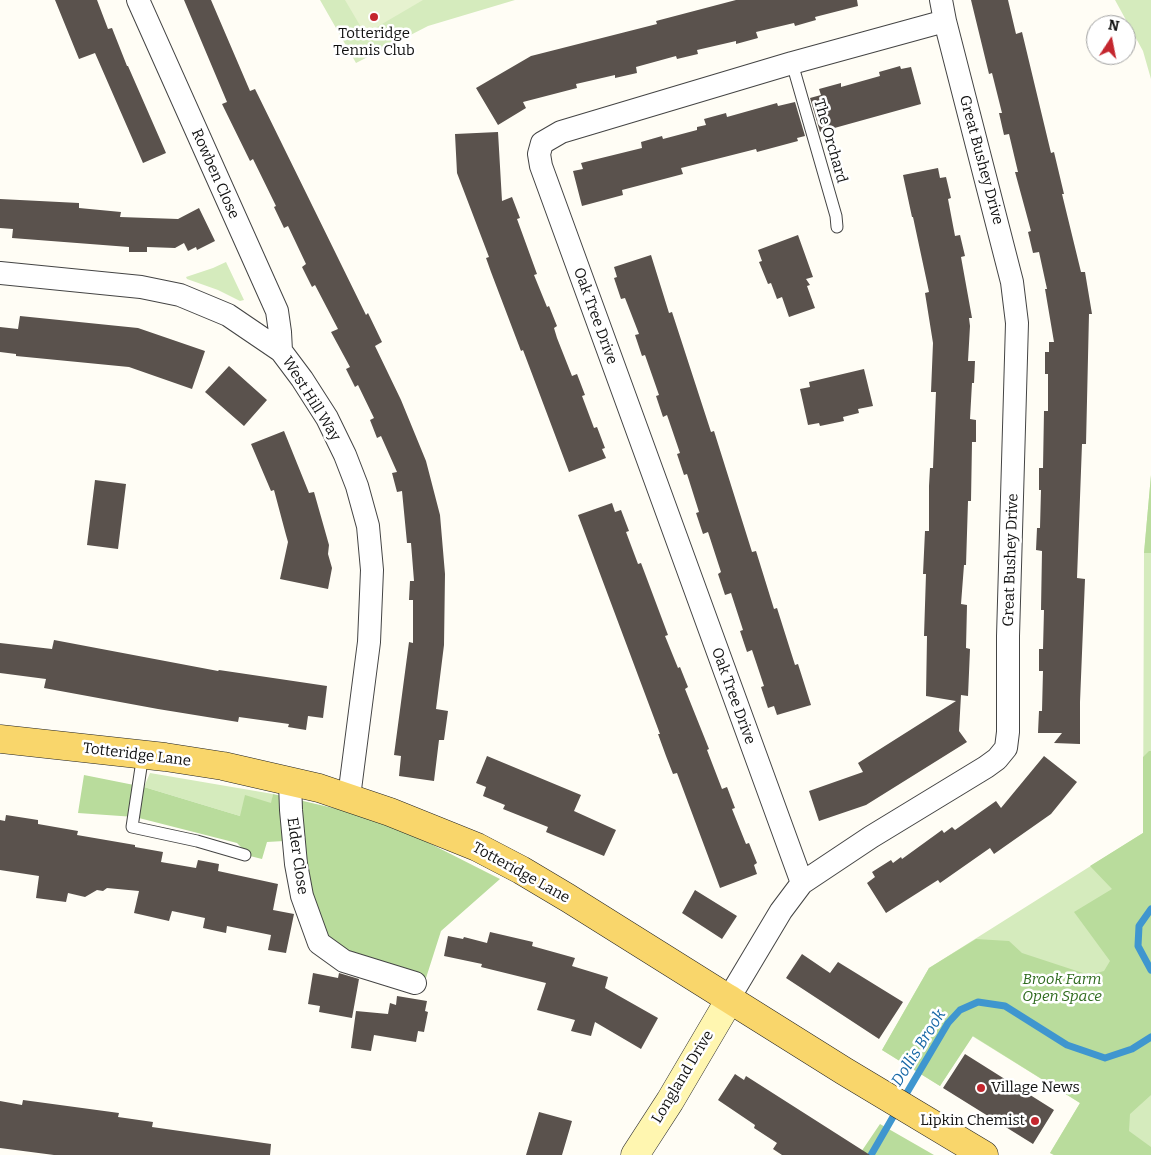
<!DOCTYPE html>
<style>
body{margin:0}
#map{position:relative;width:1151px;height:1155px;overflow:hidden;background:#fffdf5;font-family:Bitter,serif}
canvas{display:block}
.north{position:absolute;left:1086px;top:15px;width:50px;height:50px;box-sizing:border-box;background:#fff;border:1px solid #a0a0a0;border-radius:50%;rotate:11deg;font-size:14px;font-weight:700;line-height:20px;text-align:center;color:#111}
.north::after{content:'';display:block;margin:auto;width:18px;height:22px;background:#c4262e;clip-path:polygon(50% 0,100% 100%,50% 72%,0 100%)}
</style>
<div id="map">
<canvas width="1151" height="1155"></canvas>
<div class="north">N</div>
</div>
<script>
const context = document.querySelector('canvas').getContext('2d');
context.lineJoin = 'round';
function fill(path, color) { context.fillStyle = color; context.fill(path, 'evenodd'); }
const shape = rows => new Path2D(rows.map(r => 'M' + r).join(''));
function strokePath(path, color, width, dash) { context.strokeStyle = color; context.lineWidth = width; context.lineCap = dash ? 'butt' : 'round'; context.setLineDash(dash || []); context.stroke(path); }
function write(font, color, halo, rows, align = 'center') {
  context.font = font + ' Bitter,serif'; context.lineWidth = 5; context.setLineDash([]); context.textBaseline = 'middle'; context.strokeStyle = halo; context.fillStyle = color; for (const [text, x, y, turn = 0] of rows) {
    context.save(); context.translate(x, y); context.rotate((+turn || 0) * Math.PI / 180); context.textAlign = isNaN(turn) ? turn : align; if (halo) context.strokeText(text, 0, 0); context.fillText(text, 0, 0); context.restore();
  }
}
const green = shape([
 [320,0,515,0,428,26,356,63],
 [1115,0,1151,0,1151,79,1143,51],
 [226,262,244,300,240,301,218,290,187,279,186,277,213,268],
 [1151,475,1151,1155,1054,1155,1050,1153,1080,1103,972,1036,940,1086,882,1050,929,968,1143,833,1144,553],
 [150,773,273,794,272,803,240,816,144,787]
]);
const forest = shape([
 [1151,475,1151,553,1144,553],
 [1149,751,1151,751,1151,1095,1130,1114,1129,1131,1151,1147,1151,1155,1054,1155,1050,1153,1080,1103,973,1036,940,1086,882,1050,929,968,976,939,1009,941,1022,953,1089,975,1104,971,1110,961,1074,912,1112,889,1090,866,1143,833,1143,757],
 [84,775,144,787,240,816,245,795,271,803,273,794,359,814,419,838,500,879,441,931,426,978,348,955,327,937,284,841,267,842,262,859,250,856,237,843,135,817,78,813],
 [880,1124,934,1155,859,1155]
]);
const pitch = shape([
 [345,0,423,0,365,34]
]);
const stream = shape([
 [1151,909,1139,926,1138,946,1151,970],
 [902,1101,948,1023,960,1010,978,1002,1005,1006,1067,1045,1105,1058,1132,1049,1151,1037],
 [871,1155,897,1110]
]);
const building = shape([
 [55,0,97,0,108,29,112,28,127,66,128,66,166,153,143,163,95,53,79,59],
 [184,0,211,0,250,91,255,89,366,315,368,313,382,342,375,346,401,400,426,461,440,515,445,574,444,645,436,709,448,711,444,740,439,740,434,781,399,776,401,756,394,755,409,642,413,643,413,600,409,600,410,581,414,581,411,543,407,543,402,491,397,492,392,473,397,472,381,436,377,438,370,420,374,418,358,385,355,387,346,369,350,367,331,332,338,329,315,285,312,287,302,267,306,264,288,226,284,228,274,207,276,206,253,159,250,161,222,104,227,102],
 [736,0,857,0,858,6,815,17,816,20,795,26,794,23,756,32,758,38,736,44,736,41,697,50,698,54,677,59,676,56,636,67,637,73,615,78,615,75,576,84,577,88,523,102,526,108,498,125,476,88,531,56,657,24,656,21],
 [971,0,1008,0,1016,34,1022,32,1051,153,1054,152,1064,194,1062,194,1081,272,1085,272,1092,314,1089,314,1086,444,1082,444,1077,578,1085,579,1080,702,1080,744,1054,743,1062,733,1038,733,1039,711,1042,711,1043,671,1039,671,1039,649,1043,649,1044,610,1041,610,1042,551,1036,550,1037,528,1040,528,1041,490,1039,490,1039,468,1043,468,1044,411,1048,411,1048,374,1045,374,1045,352,1049,352,1049,342,1054,342,1045,289,1047,289,1039,252,1033,253,1028,232,1031,231,1015,172,1018,172,1009,134,1004,135,999,113,1002,113,992,73,989,74],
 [900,66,901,69,911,67,921,104,820,132,810,98,821,95,819,89,841,83,841,87,880,76,879,72],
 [795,102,805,136,797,138,798,141,757,152,756,149,681,168,683,174,622,190,623,195,582,206,573,171,583,169,581,163,642,148,641,142,662,136,663,139,697,130,697,127,706,125,704,119,726,113,727,117,777,103,778,106],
 [498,132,502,201,512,197,520,218,517,219,537,274,534,275,547,307,549,306,557,326,554,328,557,338,572,376,577,374,585,395,582,396,594,428,597,427,605,448,602,449,606,458,569,472,523,350,521,351,491,272,486,258,489,257,457,173,455,134],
 [938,168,940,178,946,177,951,198,948,199,955,236,960,235,965,256,961,257,972,318,969,318,970,326,968,361,975,361,974,383,972,383,970,419,976,420,976,442,972,442,971,501,968,501,966,565,964,565,961,604,967,605,966,648,970,649,968,696,961,695,959,731,967,742,866,805,819,821,809,791,863,772,858,763,956,701,926,696,927,636,924,636,926,574,923,574,925,531,929,531,929,486,930,468,933,468,936,392,931,392,933,343,925,293,929,292,913,217,912,217,903,175],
 [0,199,79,203,79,208,121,212,120,217,178,219,199,208,215,241,197,250,196,247,188,251,184,243,175,248,147,247,147,252,129,252,129,247,12,238,13,229,0,228],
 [798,235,813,277,806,279,810,285,807,286,815,308,789,317,782,297,777,299,771,283,768,284,759,262,762,261,758,250],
 [651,255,669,313,672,312,711,432,714,431,752,552,756,551,774,609,777,608,795,665,798,664,811,705,777,715,774,706,768,708,761,687,764,686,752,650,747,652,740,631,743,630,731,593,725,595,718,574,721,572,708,532,703,534,696,513,699,512,687,474,684,475,677,454,680,453,667,415,663,417,656,396,659,395,645,355,642,356,635,335,639,334,625,298,621,299,614,278,617,277,614,267],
 [20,316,138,328,205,351,192,389,129,367,16,356,16,354,0,352,0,327,18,329],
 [229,366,267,400,244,426,205,392],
 [864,369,873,406,858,409,859,413,843,417,844,421,820,426,819,423,808,425,800,389,810,387,809,382],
 [284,431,309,493,314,492,329,545,328,554,332,568,328,589,280,579,288,542,286,535,274,490,271,491,251,444],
 [95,480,126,484,118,549,87,545],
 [612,503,615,512,621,510,629,531,626,532,638,564,641,563,668,635,665,636,678,668,680,667,688,687,685,689,709,749,707,750,722,789,727,787,735,808,732,809,746,844,749,843,757,863,754,865,757,874,720,888,677,773,673,774,666,756,658,734,660,734,578,515],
 [54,640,218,671,219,670,327,686,323,718,308,716,306,730,288,727,289,724,239,717,238,722,158,709,44,688,46,679,0,673,0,643,52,649],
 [487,756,581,795,574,811,616,830,604,856,546,832,548,827,503,809,505,805,483,796,486,787,476,783],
 [1044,756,1077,782,1051,814,994,854,990,848,940,883,938,880,886,913,867,883,875,877,872,872,891,860,893,863,901,857,902,859,942,830,944,833,952,827,955,830,996,801,1001,808],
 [6,815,38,820,38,824,78,831,77,835,135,845,135,847,163,852,161,862,196,868,198,860,219,864,218,871,278,884,273,910,294,914,286,953,268,950,271,935,227,926,226,933,203,928,205,918,172,911,169,921,134,913,139,891,107,888,103,891,97,890,85,897,68,893,66,902,36,898,39,876,0,870,0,820,5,821],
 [695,890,737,916,722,939,682,913],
 [490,932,533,942,532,946,575,958,572,966,608,977,605,988,658,1018,641,1049,595,1022,591,1036,571,1031,575,1020,537,1010,546,983,481,967,482,964,444,956,448,936,463,939,464,937,487,943],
 [802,954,830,973,838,962,903,1002,879,1039,786,978],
 [313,973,338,978,339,973,359,979,352,1018,319,1012,320,1006,308,1004],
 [397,996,427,1001,425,1011,428,1012,424,1032,418,1031,416,1042,374,1035,371,1051,351,1048,356,1011,388,1014,390,1003,396,1005],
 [965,1054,1054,1110,1033,1144,943,1088],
 [735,1074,744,1080,746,1076,870,1155,782,1155,773,1149,777,1143,754,1128,755,1125,718,1100],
 [23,1100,119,1113,118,1117,153,1122,152,1127,271,1144,270,1155,54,1155,0,1148,0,1101,22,1105],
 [539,1112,572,1121,562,1155,526,1155]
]);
const lane = shape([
 [792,63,836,216,837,227],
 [143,754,132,827,197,841,245,855]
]);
const street = shape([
 [138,0,277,311,280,332,281,351],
 [0,273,141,287,180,295,228,315,281,351,302,379,327,418,345,455,357,486,368,526,372,570,369,642,349,797],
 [290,782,291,810,296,864,302,896,319,943,344,961,415,983],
 [802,883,541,166,539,154,542,143,561,132,792,63,945,21],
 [729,998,781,911,802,883,871,837,986,767,997,759,1006,748,1008,732,1008,636,1017,323,1012,282,945,21,941,0]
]);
const secondary = shape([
 [635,1155,670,1101,730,999]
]);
const primary = shape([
 [0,739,165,757,223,766,319,788,390,812,477,847,521,870,568,898,844,1071,984,1155]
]);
const markers = [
 [374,17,5,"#c4262e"],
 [981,1088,5,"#c4262e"],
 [1035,1121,5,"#c4262e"]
];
const poiNames = [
 ["Totteridge",374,34],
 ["Tennis Club",374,51],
 ["Village News",991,1088,"left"],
 ["Lipkin Chemist",1025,1121,"right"]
];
const streetNames = [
 ["The Orchard",830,141,74],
 ["Great Bushey Drive",981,160,75],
 ["Rowben Close",215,174,66],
 ["Oak Tree Drive",595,316,70],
 ["West Hill Way",311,399,58],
 ["Great Bushey Drive",1011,560,-88],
 ["Oak Tree Drive",733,696,70],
 ["Totteridge Lane",137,755,7],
 ["Elder Close",297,856,82],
 ["Totteridge Lane",521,873,29],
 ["Longland Drive",683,1077,-59]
];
const parkNames = [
 ["Brook Farm",1062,980],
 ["Open Space",1062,997]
];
const waterNames = [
 ["Dollis Brook",919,1048,-58]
];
fill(green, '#d5ebbd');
fill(forest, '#b9dc9c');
fill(pitch, '#e6f2cf');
strokePath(stream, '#3f96cf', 7);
fill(building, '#5a524d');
strokePath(lane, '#444', 13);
strokePath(street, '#444', 24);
strokePath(secondary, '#333', 29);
strokePath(primary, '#222', 29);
strokePath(lane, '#fff', 11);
strokePath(street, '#fff', 22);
strokePath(secondary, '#fff6b0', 28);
strokePath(primary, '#f9d66b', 28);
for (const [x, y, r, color] of markers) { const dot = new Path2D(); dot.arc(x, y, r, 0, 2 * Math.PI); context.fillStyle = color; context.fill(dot); strokePath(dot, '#fff', 2); }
write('15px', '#111', '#fff', poiNames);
write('15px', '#111', '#fff', streetNames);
write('italic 15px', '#2f6b1f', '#fff', parkNames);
write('italic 16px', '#1768a6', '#fff', waterNames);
</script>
